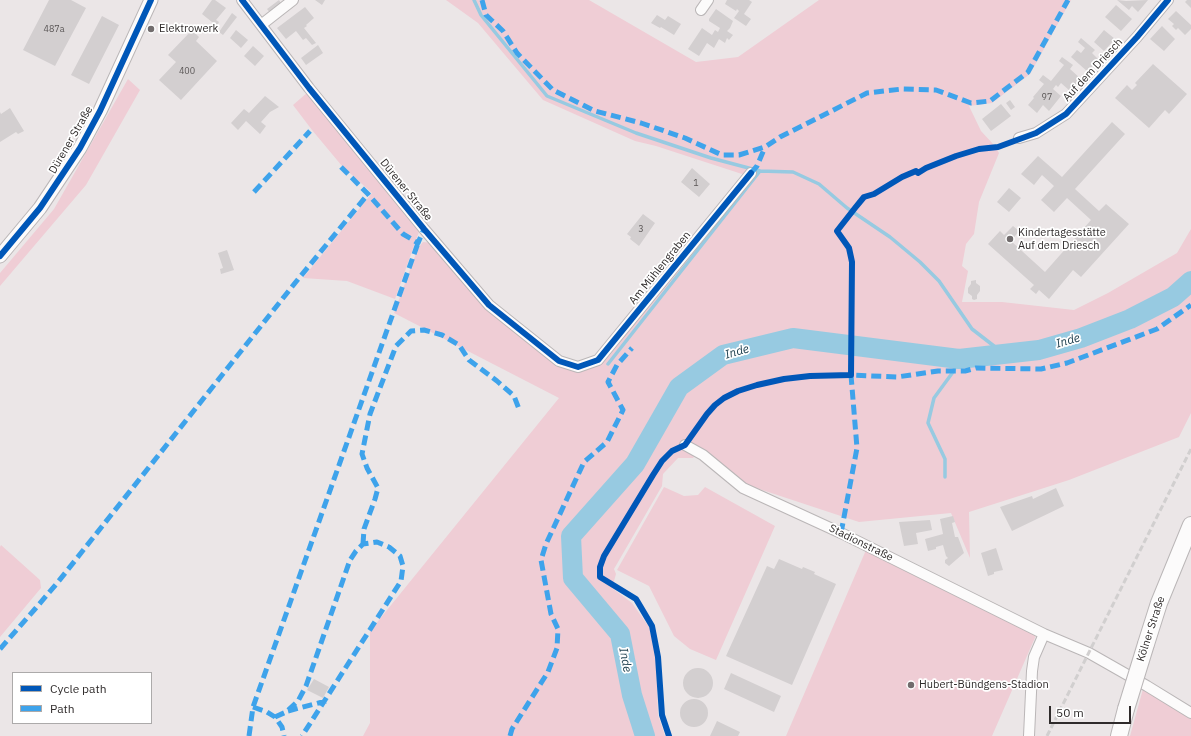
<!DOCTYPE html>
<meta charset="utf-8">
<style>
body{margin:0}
#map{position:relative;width:1191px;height:736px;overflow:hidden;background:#ebe6e7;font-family:"IBM Plex Sans",sans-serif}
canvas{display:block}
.legend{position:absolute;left:12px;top:672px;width:140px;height:52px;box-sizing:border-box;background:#fff;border:1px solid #acaaaa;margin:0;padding:5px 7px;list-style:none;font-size:12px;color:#2f2b2b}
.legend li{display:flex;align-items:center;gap:8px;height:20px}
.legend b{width:20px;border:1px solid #acaaaa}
.scale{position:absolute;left:1049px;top:706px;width:82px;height:18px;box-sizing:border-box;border:2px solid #2f2b2b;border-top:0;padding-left:5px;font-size:12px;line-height:14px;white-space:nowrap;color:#2f2b2b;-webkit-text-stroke:3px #fff;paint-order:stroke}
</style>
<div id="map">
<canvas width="1191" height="736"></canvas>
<ul class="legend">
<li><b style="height:5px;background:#0057b8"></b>Cycle path</li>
<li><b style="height:5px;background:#3ea3eb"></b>Path</li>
</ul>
<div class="scale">50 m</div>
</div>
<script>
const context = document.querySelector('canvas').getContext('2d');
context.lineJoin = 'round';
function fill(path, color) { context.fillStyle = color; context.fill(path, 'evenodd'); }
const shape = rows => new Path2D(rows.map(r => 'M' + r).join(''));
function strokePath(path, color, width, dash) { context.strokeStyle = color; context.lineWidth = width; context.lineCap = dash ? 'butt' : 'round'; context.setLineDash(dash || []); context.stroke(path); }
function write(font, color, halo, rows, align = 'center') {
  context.font = font + ' "IBM Plex Sans",sans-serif'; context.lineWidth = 3.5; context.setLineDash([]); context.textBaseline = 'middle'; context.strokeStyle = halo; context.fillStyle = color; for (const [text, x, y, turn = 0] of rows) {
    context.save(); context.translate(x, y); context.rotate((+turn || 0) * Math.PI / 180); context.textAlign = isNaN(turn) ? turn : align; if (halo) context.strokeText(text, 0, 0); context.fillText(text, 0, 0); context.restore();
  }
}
const green = shape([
 [446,0,589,0,696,62,738,57,819,0,1071,0,1030,74,992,103,969,106,981,131,994,145,999,153,979,202,974,234,966,244,962,266,968,271,962,302,1002,302,1074,310,1108,293,1177,253,1191,229,1191,413,1179,437,1069,480,969,512,970,558,951,513,859,522,744,484,701,448,693,458,678,458,663,474,662,486,614,569,616,574,612,588,632,603,649,627,656,659,658,715,665,736,363,736,370,723,370,631,559,398,394,313,418,248,423,242,433,243,487,306,559,363,599,362,745,175,656,146,635,141,543,100,478,23],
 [128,79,140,90,86,185,0,286,0,273,54,209],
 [308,92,420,229,395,299,347,281,303,278,372,193,342,166,312,130,293,105],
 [664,487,684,496,698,495,705,487,775,526,716,660,690,649,674,636,649,586,617,570],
 [1,545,40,580,41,588,0,637,0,547],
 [866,550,1037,633,992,736,786,736],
 [1143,689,1171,707,1191,717,1191,736,1130,736]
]);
const stream = shape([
 [474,0,481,15,547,96,636,133,711,158,760,171],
 [608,364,760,171,793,172,819,184,847,208,890,237,920,262,939,281,972,329,1003,353],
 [945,477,945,459,928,423,934,398,953,372,959,359]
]);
const river = shape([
 [645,736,632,695,620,634,573,578,571,536,635,464,679,387,723,355,793,338,959,359,1039,350,1081,338,1130,319,1173,297,1191,281]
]);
const building = shape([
 [49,0,71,0,86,8,55,66,23,50],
 [212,0,215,0,226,8,216,20,219,22,217,26,202,14],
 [279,0,282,5,271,14,267,9],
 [315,0,325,0,322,5],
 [727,0,749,0,752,2,744,14,751,19,746,26,734,18,739,11,737,9,736,11,725,4],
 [1117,0,1126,1,1148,0,1138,12,1132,6,1129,10],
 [1187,0,1191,0,1191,8,1185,2],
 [1116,5,1132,19,1121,31,1105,17],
 [305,7,314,18,306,25,307,26,304,28,316,43,312,45,306,38,303,40,296,31,286,39,277,28],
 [716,9,733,21,730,28,727,31,733,35,729,40,727,38,725,43,719,39,714,48,707,43,699,56,688,49,702,28,712,35,715,30,718,32,720,28,709,21,709,19],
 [1176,11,1191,25,1191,29,1185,35,1178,28,1176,30,1172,26,1174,24,1168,19],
 [232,13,237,17,223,35,219,32],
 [657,15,665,20,668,16,681,24,674,35,661,27,660,28,651,23],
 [102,16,119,25,89,84,71,75],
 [1162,26,1175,39,1164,51,1150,39],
 [192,30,199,37,196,41,217,61,181,100,159,80,176,62,168,55],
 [236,30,248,40,241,48,230,38],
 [1104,30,1115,39,1104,51,1094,42],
 [1081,38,1095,50,1092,53,1098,59,1088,72,1071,57,1077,50,1081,53,1085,48,1078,42],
 [318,45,323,53,306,65,301,58],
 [253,46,264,56,255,66,244,56],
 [1062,57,1073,65,1070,69,1081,79,1082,82,1079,84,1077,84,1070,91,1061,83,1058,87,1056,85,1053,89,1061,96,1049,111,1043,105,1037,113,1028,105,1034,98,1033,97,1044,84,1039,80,1043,75,1051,81,1064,65,1059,61],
 [1153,64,1187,94,1169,114,1165,110,1149,128,1115,98,1127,85,1132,90,1137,85,1135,83],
 [265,96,279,107,270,112,261,122,266,126,260,134,246,121,238,130,231,123,244,109,249,113],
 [1010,100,1015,107,1011,110,1006,103],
 [1001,104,1011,116,991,131,982,119],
 [10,108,24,131,18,134,16,132,0,142,0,112,1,114],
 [1112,122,1125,134,1075,189,1099,211,1106,204,1129,224,1081,277,1073,270,1049,299,1039,290,1036,294,1030,289,1034,285,988,244,1000,231,1004,235,1013,226,1019,231,1011,241,1045,272,1091,220,1067,198,1054,212,1041,200,1054,186,1042,175,1034,185,1021,174,1038,156,1062,177],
 [692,168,710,184,699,197,681,182],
 [1009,188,1021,198,1009,212,997,202],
 [643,214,655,223,639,246,630,239,631,237,627,234],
 [227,250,234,270,221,274,220,269,223,268,218,253],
 [976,280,976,283,980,286,980,291,977,295,977,299,974,300,972,299,972,296,968,293,968,288,971,284,971,281],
 [1056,488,1064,506,1012,531,1000,507,1032,496,1033,499],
 [953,516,955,522,952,523,955,537,958,537,964,553,949,566,945,563,945,560,948,558,946,556,943,545,936,547,936,549,928,551,925,539,943,534,940,519],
 [930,520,932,530,916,533,918,544,904,546,899,522],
 [996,548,1003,570,994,572,994,574,988,576,981,553],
 [779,559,802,569,803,567,815,572,814,574,836,584,792,685,726,656,767,566,774,569],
 '683 683a15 15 0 1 1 30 0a15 15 0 1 1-30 0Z',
 [731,673,781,696,774,712,724,689],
 [314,679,329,687,323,698,307,690],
 '680 713a14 14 0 1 1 28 0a14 14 0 1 1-28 0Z',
 [717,721,740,732,738,736,710,736]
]);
const minor = shape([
 [242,0,309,88,424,229,489,305,559,361,578,367,598,360,751,173],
 [701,10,708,0],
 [261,25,293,0],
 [1019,138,1036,133,1066,114,1137,37,1168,0],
 [685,445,703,455,743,488,841,533,1044,634,1089,653,1147,686,1191,713],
 [1029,736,1032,671,1034,657,1044,634]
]);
const tertiary = shape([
 [0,256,40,208,80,148,100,111,151,0]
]);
const primary = shape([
 [1146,644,1159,603,1191,525],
 [1119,736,1126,709]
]);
const rail = shape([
 [1047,736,1191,449]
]);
const primaryBridge = shape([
 [1126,709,1146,644]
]);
const quiet = shape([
 [482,0,486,15,503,31,517,53,553,90,595,111,641,123,685,138,722,155,739,155,765,147,780,137,867,93,902,89,936,90,971,103,990,101,1028,72,1068,0],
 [341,167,368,194,403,234,418,243,424,229],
 [751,173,757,166,765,147],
 [254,192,310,131],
 [841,533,857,448,851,375,897,377,938,371,965,371,976,368,1041,369,1067,363,1157,329,1191,305],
 [363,544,364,529,375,499,378,488,367,468,362,454,370,414,396,346,411,331,424,330,442,335,459,345,469,360,497,381,514,396,519,409],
 [0,649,35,609,58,582,295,283,368,194],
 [253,707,267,712,275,717,282,727,284,736],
 [288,711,326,701],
 [275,717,286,712,298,701,306,686,350,560,356,551,363,544,377,542,389,547,400,556,403,566,401,581,302,736],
 [249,736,253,707,418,243],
 [510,736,512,729,548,672,557,648,558,629,551,614,541,560,546,544,584,462,607,442,623,410,608,382,617,365,632,348]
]);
const cycleway = shape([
 [242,0,309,88,424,229,489,305,559,361,578,367,598,360,751,173],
 [0,256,40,208,80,148,100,111,151,0],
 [669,736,662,715,658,657,652,626,636,599,600,577,600,567,604,556,653,475,662,461,672,451,685,445,707,414,715,405,724,398,738,391,757,385,784,379,810,376,851,375,852,262,849,248,837,231,855,208,864,197,874,194,902,177,916,171,918,173,926,168,956,156,979,149,998,147,1036,133,1066,114,1137,37,1168,0]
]);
const markers = [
 [151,29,4,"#716c6d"],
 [1010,239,4,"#716c6d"],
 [911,685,4,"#716c6d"]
];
const numberNames = [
 ["487a",54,29],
 ["400",187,71],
 ["97",1047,97],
 ["1",696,183],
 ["3",641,229]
];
const poiNames = [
 ["Elektrowerk",159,29],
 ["Kindertagesstätte",1018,233],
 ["Auf dem Driesch",1018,246],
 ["Hubert-Bündgens-Stadion",919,685]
];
const streetNames = [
 ["Auf dem Driesch",1093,70,-47],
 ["Dürener Straße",71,140,-60],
 ["Dürener Straße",406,190,51],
 ["Am Mühlengraben",660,268,-51],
 ["Stadionstraße",861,543,26],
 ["Kölner Straße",1151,629,-72]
];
const waterNames = [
 ["Inde",1068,341,-16],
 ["Inde",737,352,-16],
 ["Inde",625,660,79]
];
fill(green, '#efcdd5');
strokePath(stream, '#97cae1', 3.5);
strokePath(river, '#97cae1', 20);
fill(building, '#d3cfd0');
strokePath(minor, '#bab6b7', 12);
strokePath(tertiary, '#bab6b7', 15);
strokePath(primary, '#bab6b7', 18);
strokePath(minor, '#fcfbfb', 10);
strokePath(tertiary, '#fcfbfb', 13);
strokePath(primary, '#fcfbfb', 16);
strokePath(rail, '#d1cfcf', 3, [6, 3]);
strokePath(primaryBridge, '#bab6b7', 18, []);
strokePath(primaryBridge, '#fcfbfb', 16);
strokePath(quiet, '#3ea3eb', 5, [10, 5]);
strokePath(cycleway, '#0057b8', 6);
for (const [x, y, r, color] of markers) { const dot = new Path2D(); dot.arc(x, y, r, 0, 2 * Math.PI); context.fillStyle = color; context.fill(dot); strokePath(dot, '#fff', 1.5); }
write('9px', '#5a5656', null, numberNames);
write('11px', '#2f2b2b', '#fff', poiNames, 'left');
write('11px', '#2f2b2b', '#fff', streetNames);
write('italic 12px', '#1b3d4c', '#fff', waterNames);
</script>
